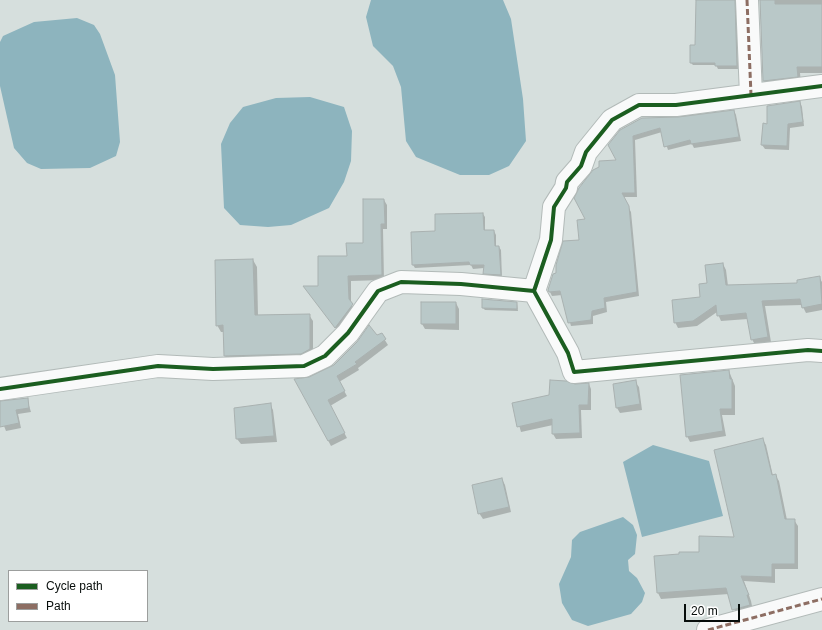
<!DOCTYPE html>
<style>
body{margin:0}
#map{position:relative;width:822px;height:630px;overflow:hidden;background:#d6dfdd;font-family:Arial,sans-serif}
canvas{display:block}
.legend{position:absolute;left:8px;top:570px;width:140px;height:52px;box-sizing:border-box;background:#fff;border:1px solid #9c9e9d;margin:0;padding:5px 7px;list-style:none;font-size:12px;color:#070d0b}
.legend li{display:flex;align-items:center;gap:8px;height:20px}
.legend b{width:20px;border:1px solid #9c9e9d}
.scale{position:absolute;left:684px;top:604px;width:56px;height:18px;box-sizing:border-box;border:2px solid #070d0b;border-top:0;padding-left:5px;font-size:12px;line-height:14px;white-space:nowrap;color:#070d0b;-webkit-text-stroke:3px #fff;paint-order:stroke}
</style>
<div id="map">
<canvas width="822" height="630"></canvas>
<ul class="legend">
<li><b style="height:5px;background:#1b5e20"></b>Cycle path</li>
<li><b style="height:5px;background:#8d6e63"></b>Path</li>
</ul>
<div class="scale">20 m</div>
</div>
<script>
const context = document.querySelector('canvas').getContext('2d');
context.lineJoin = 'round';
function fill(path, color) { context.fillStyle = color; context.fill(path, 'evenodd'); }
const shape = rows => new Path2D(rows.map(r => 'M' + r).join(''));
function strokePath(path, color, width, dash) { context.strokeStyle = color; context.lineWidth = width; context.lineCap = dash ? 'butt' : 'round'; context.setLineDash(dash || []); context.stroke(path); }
const water = shape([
 [371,0,503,0,511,19,523,99,526,141,509,166,489,175,460,175,416,157,406,141,401,87,393,66,373,46,366,17],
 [77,18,94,25,100,34,115,75,120,142,116,156,90,168,41,169,27,163,14,148,0,86,0,42,3,36,34,22],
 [310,97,344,107,352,131,351,161,344,182,329,208,291,225,268,227,240,225,224,208,221,144,230,123,243,107,276,98],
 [653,445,709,461,723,516,642,537,623,462],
 [623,517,633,525,637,535,635,554,628,560,629,571,637,578,645,593,642,602,631,614,588,626,572,620,562,603,559,584,571,557,572,540,580,532]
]);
const shadow = shape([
 [696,0,736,0,738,69,718,69,716,65,693,65,691,63,696,46],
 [760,0,822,0,822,73,800,73,801,83,768,87,764,81],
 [800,102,802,107,804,126,790,128,789,150,765,149,762,145,768,125],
 [734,111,736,115,741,141,694,148,692,144,668,150,662,132,635,140,637,197,623,197,631,212,639,296,606,302,607,312,593,316,593,324,571,326,562,295,552,296,549,290,580,241,587,220,617,161,609,145,678,118],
 [384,200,387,205,387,229,383,229,384,280,351,281,351,304,355,310,339,332,305,287,319,287,348,257,364,244],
 [483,214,485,217,485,231,494,231,496,235,496,247,499,247,501,250,502,279,486,277,484,268,473,269,471,265,415,268,413,265,436,232],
 [253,260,257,267,258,316,309,315,313,321,313,356,229,362,225,356,224,332,221,332,217,325],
 [723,264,726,270,728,286,799,284,819,277,822,282,822,310,806,313,802,305,765,306,771,342,755,345,752,339,748,319,721,321,717,312,697,326,678,328,675,322,701,297,708,284],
 [456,303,459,309,459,330,425,329,422,324],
 [517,303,518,311,485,310,483,308],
 [381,334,388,345,358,368,359,370,339,382,347,396,330,406,347,438,331,446,296,380,310,378,334,366],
 [729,371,735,386,735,415,722,415,726,436,690,442,687,436],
 [635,382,639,387,642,410,620,413,617,408],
 [589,384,591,389,591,410,581,410,582,438,556,439,553,434,553,425,521,432,513,404,550,396,575,385],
 [27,399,31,412,18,414,21,428,6,431,4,426,0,402],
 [270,404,273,410,277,442,241,444,237,439],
 [763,440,766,445,773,476,775,475,779,481,787,520,794,520,798,526,798,569,775,569,775,583,744,581,751,601,753,611,737,616,729,594,661,599,658,593,700,553,735,538],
 [502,479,505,485,511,512,483,519,479,513]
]);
const building = shape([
 [696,0,735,0,737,66,715,66,715,63,690,63,690,45,695,45,696,0],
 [760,0,775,0,775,4,822,4,822,67,797,67,798,77,763,81,760,0],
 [800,101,803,122,788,124,787,146,761,145,763,123,767,124,767,106,800,101],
 [734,110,739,137,691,144,690,140,664,147,660,128,633,136,635,193,622,193,629,206,637,292,604,298,605,308,592,311,591,320,568,323,560,291,549,292,548,290,553,274,556,273,556,265,563,241,579,240,577,220,585,219,574,198,579,188,593,170,599,167,599,161,616,160,608,145,620,130,642,118,678,117,734,110],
 [363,199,384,199,385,224,381,224,382,275,348,276,349,299,353,304,335,328,303,286,318,286,318,256,347,256,346,243,363,243,363,199],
 [483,213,484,230,494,230,495,246,499,246,501,275,483,274,484,265,470,265,469,262,412,265,411,232,435,231,435,214,483,213],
 [253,259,255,315,310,314,310,349,301,354,224,356,223,325,216,326,215,260,253,259],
 [723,263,726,285,797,283,797,280,820,276,822,304,802,308,800,299,762,301,768,337,751,340,746,313,717,316,716,305,693,321,674,323,672,300,700,297,699,284,707,283,705,265,723,263],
 [482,299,517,302,517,309,482,308,482,299],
 [421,302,456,302,456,324,421,324,421,302],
 [369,325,377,335,382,333,386,339,355,362,357,364,337,376,345,391,328,400,345,433,328,441,294,379,309,377,334,365,357,342,369,325],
 [729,370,730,379,732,379,732,409,720,409,723,431,686,437,680,375,729,370],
 [550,380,566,381,575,384,589,383,588,405,579,405,580,433,552,434,552,419,517,427,512,403,549,395,550,380],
 [636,380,640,404,616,408,613,384,636,380],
 [28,398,29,408,16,410,19,423,0,427,0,401,28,398],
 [271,403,274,436,236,439,234,408,271,403],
 [763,438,772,475,776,474,785,519,795,519,795,564,772,564,772,577,741,576,749,595,747,595,750,605,732,610,726,588,657,593,654,556,679,554,679,552,699,552,699,536,734,537,714,450,763,438],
 [502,478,509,507,478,514,472,485,502,478]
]);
const minor = shape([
 [747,0,751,95],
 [534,291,551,240,554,207,566,188,567,182,581,166,586,152,612,120,639,105,676,105,822,86],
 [0,389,158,366,213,369,304,366,325,356,348,333,378,291,401,282,461,284,534,291,568,353,574,372,808,350,822,351],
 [708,630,822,599]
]);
const quiet = shape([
 [747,0,751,95],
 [708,630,822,599]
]);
const cycleway = shape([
 [534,291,551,240,554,207,566,188,567,182,581,166,586,152,612,120,639,105,676,105,822,86],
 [0,389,158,366,213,369,304,366,325,356,348,333,378,291,401,282,461,284,534,291,568,353,574,372,808,350,822,351]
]);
fill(water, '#8db4be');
fill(shadow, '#0003');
fill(building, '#b9c8c8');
strokePath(building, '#a9b1b0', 1);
strokePath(minor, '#b2bab8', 24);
strokePath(minor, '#f9fafa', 22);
strokePath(quiet, '#8d6e63', 3, [6, 3]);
strokePath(cycleway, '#1b5e20', 4);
</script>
